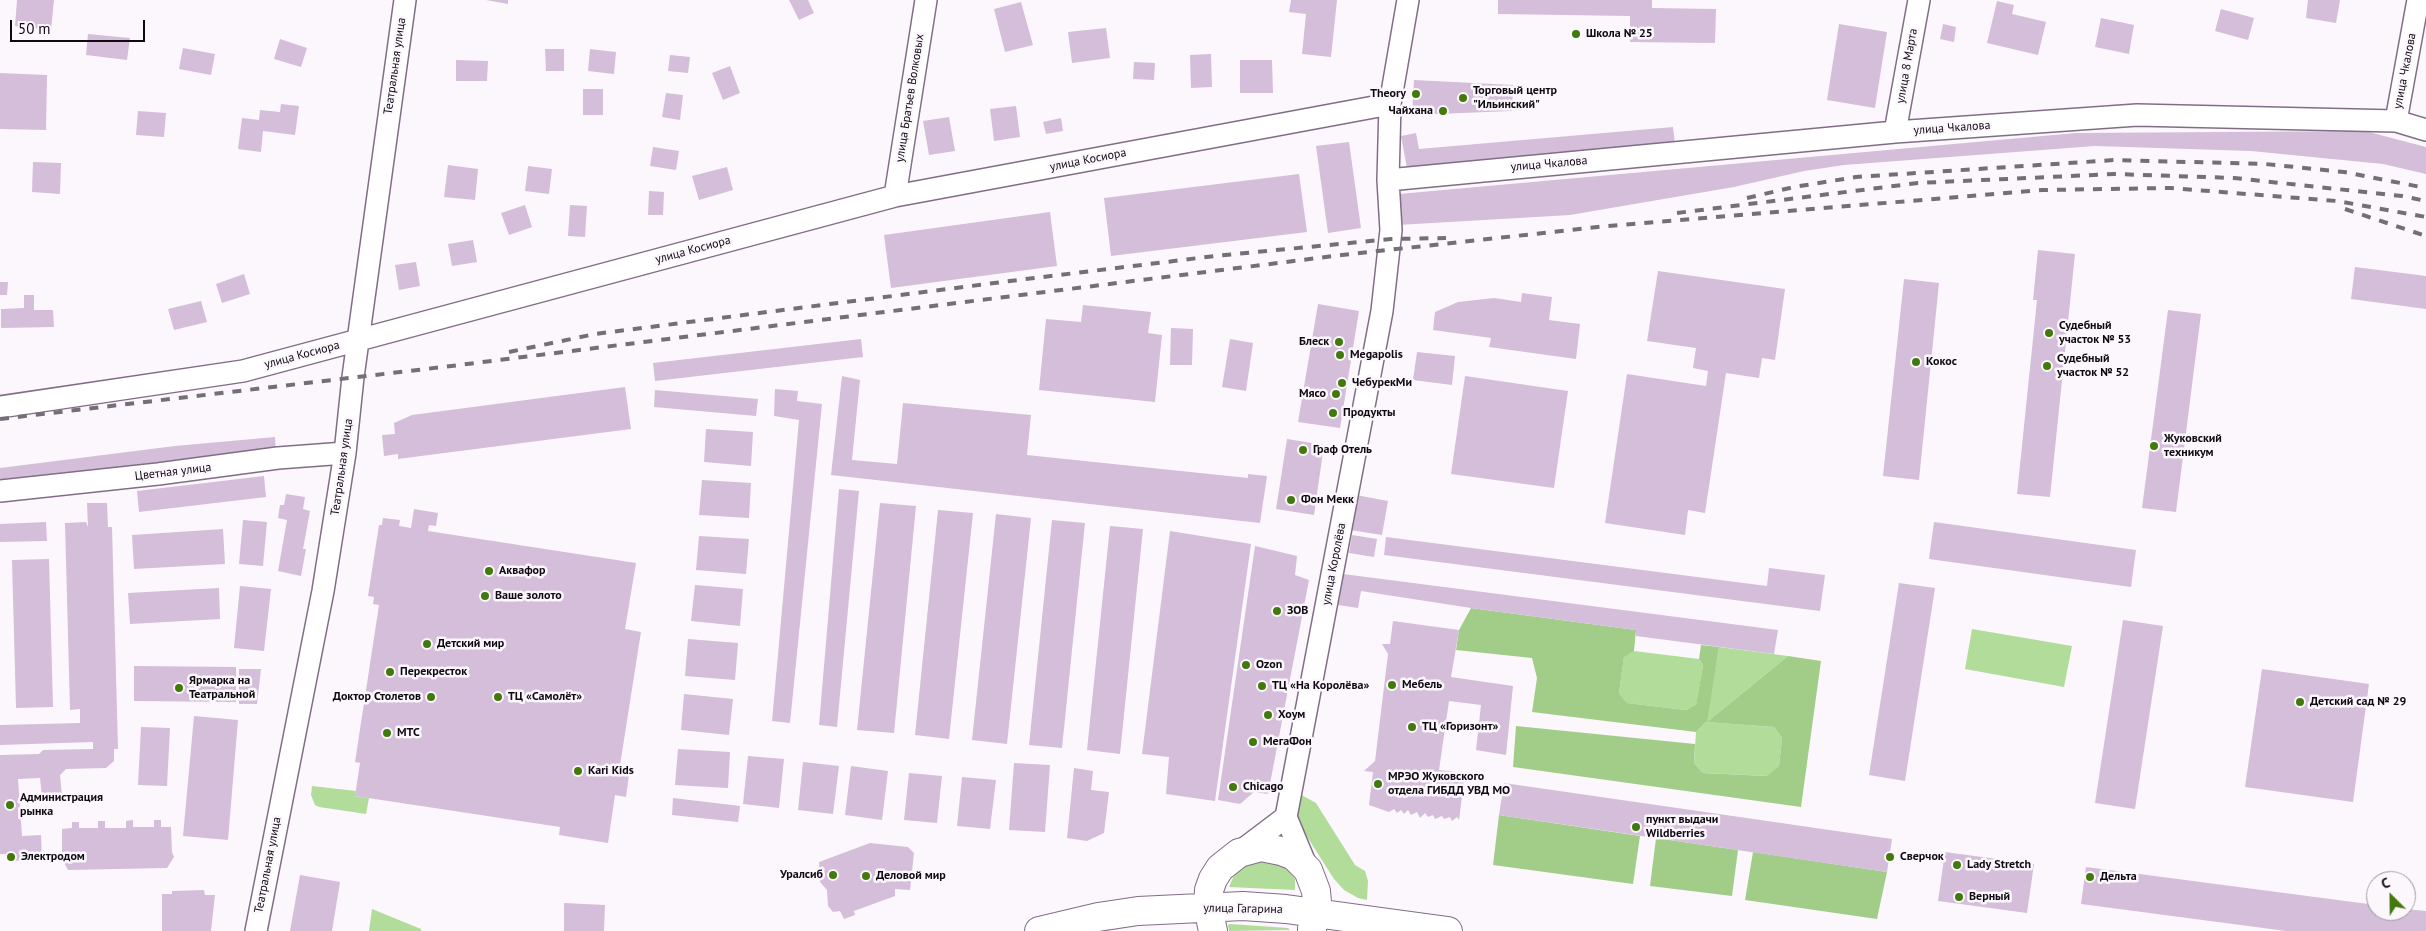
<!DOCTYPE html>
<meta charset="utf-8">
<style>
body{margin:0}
#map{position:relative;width:2426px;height:931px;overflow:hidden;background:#fcf7fd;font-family:"PT Sans",sans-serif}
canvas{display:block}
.north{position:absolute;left:2366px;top:871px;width:50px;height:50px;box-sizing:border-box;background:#fcf7fd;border:1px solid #9e989f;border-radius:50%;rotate:337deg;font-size:14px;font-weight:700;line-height:20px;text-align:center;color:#100912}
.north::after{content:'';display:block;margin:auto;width:18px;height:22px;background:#41790c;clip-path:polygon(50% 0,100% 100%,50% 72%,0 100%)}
.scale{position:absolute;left:10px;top:20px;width:135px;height:22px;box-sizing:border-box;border:2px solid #100912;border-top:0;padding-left:6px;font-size:15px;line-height:18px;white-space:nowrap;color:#100912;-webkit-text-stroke:4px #fcf7fd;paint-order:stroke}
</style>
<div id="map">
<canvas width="2426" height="931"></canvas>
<div class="north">С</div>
<div class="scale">50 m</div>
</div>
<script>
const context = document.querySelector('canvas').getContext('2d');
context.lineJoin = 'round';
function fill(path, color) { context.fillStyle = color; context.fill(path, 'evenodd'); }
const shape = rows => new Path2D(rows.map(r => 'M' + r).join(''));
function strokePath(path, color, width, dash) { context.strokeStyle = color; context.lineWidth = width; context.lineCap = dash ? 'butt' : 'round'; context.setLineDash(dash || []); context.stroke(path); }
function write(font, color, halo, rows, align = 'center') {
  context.font = font + ' "PT Sans",sans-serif'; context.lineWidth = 5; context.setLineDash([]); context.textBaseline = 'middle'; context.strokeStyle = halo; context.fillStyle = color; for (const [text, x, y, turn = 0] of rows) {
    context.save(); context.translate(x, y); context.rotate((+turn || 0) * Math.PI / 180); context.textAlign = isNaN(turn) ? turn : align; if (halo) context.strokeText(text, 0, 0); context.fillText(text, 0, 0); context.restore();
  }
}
const green = shape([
 [1972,629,2072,646,2064,687,1965,669],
 [1719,647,1788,656,1707,722,1774,727,1782,738,1779,766,1768,776,1703,773,1694,763,1696,732,1706,722],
 [1634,651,1699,659,1703,665,1696,706,1686,710,1627,703,1619,693,1624,656],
 [312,786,356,791,355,796,369,798,366,814,319,807,315,805,311,795],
 [1298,793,1316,803,1355,865,1365,871,1368,881,1367,900,1358,898,1344,890,1334,879,1299,824,1295,813],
 [1264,859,1287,867,1295,879,1295,890,1229,887,1235,873,1243,866],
 [372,909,421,929,421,931,369,931],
 [1230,924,1288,928,1290,930,1229,931,1228,925]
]);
const forest = shape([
 [1471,608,1636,630,1634,651,1624,657,1619,693,1627,703,1686,710,1696,705,1703,665,1699,659,1701,645,1719,647,1707,722,1788,656,1821,661,1801,807,1513,767,1516,726,1695,744,1694,763,1703,773,1767,776,1779,766,1782,738,1774,727,1706,722,1696,732,1532,712,1537,678,1532,658,1456,650,1459,630],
 [1499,815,1640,836,1633,884,1493,865],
 [1656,838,1738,850,1732,896,1650,886],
 [1753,852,1887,872,1877,919,1745,900]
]);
const building = shape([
 [17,0,54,0,51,30,15,26],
 [486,0,508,0,508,4],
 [789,0,808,0,814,13,799,20],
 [1291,0,1337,0,1331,57,1302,54,1306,14,1289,12],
 [1498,0,1652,0,1652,8,1716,9,1715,43,1630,42,1630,16,1498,14],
 [2308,0,2340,0,2336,23,2306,18],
 [1997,1,2014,5,2012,14,2046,22,2038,55,1987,43],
 [1021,2,1033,45,1005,52,994,9],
 [2221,9,2254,18,2248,40,2215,31],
 [2101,18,2134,25,2129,54,2095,47],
 [1839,24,1887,32,1875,108,1827,100],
 [1943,24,1956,27,1954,42,1940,39],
 [1106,28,1110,58,1072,63,1068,32],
 [88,34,130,38,127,60,86,55],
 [280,39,307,48,301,67,274,59],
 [183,48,215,54,211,75,179,69],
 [545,49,564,49,564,71,546,71],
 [590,49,616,52,614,74,588,71],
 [1211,54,1212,87,1191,88,1190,55],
 [670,55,690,57,688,73,668,71],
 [456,60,488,61,487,81,456,81],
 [1240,60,1272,60,1273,93,1240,93],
 [1134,62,1155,63,1154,80,1133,79],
 [730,66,740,93,723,100,712,73],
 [0,73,47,75,46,130,0,129],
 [1414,80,1513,85,1512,111,1412,115],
 [583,89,603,89,603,115,583,115],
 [666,93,683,95,680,120,662,117],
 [281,104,299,106,295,135,263,131,261,152,238,149,242,118,259,120,260,110,280,112],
 [1016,106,1020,137,994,141,990,109],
 [138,111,166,113,164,137,136,135],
 [949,117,955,151,929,155,923,121],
 [1061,118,1063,131,1046,134,1043,122],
 [1673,127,1675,144,1407,168,1401,136,1416,133,1419,149],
 [2365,131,2426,147,2426,174,2383,164,2251,151,2095,146,1844,165,1804,171,1734,187,1570,215,1398,225,1399,194,2076,133],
 [1349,142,1361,228,1328,233,1316,146],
 [653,147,679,151,676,170,650,166],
 [33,162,61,163,60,194,32,192],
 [448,165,478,169,475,200,444,197],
 [528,166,552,169,549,194,525,191],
 [727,167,733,190,699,200,692,176],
 [1299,174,1307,232,1111,256,1104,198],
 [649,191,664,192,663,215,648,215],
 [525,205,532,227,509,235,501,213],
 [570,205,587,206,585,237,568,236],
 [1050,212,1057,266,891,288,884,235],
 [473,240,477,262,452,266,448,244],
 [2038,250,2075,254,2050,497,2017,494,2037,300,2033,300],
 [416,262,420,286,399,290,395,265],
 [2355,267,2426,276,2426,309,2351,299],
 [1658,271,1785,289,1775,360,1762,358,1759,378,1726,373,1705,513,1688,510,1685,535,1605,523,1627,374,1706,386,1708,371,1693,368,1696,348,1647,341],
 [244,274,250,294,222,303,216,284],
 [1904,279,1939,283,1919,480,1883,476],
 [0,282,8,282,7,295,0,295],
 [1522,293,1552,297,1549,320,1580,324,1576,359,1489,347,1491,338,1433,330,1435,312,1458,302,1494,298,1521,302],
 [24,295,34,295,34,310,53,310,54,327,1,328,1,309,24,308],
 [201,301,207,322,174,330,168,309],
 [1318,304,1359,311,1340,428,1298,422],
 [1083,305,1151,312,1148,333,1162,335,1155,402,1039,390,1046,319,1081,322],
 [2168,310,2201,314,2176,512,2142,508],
 [1171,328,1193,329,1192,365,1170,365],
 [861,339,863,357,655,381,653,363],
 [1230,339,1253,343,1246,391,1222,387],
 [1417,352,1455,356,1452,385,1413,380],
 [842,376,860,380,852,460,897,464,903,403,1031,415,1027,455,1248,478,1248,474,1267,476,1260,523,831,475],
 [1465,376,1568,391,1554,488,1451,474],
 [625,387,631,429,398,459,398,454,384,456,382,435,395,434,394,423,412,415],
 [775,389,798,391,797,401,822,404,790,723,772,721,799,420,774,416],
 [655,390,758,399,756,416,654,407],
 [706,429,753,432,751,466,704,462],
 [275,437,276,453,0,484,0,468,175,446],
 [1287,439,1324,445,1314,515,1276,509],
 [264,476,266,497,139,512,137,491],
 [702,480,751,483,749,518,699,515],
 [839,489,859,491,837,727,819,725],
 [286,494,305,497,303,509,310,511,303,549,306,549,301,576,278,571,287,520,278,518,280,505,284,505],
 [1356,495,1388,501,1382,535,1350,530],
 [87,503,107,503,108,527,112,527,118,749,114,749,114,761,106,768,66,769,60,775,62,796,42,797,40,778,18,779,22,836,41,835,42,860,7,861,7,854,0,854,0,755,39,754,43,750,93,749,93,742,0,745,0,725,80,723,80,709,70,710,65,523,86,522,88,527],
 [880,503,916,506,894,733,857,730],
 [414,509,438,513,436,526,429,525,428,531,636,563,625,629,641,632,620,765,630,767,626,797,615,795,608,843,559,835,560,827,355,796,360,763,355,762,379,605,373,604,374,597,368,596,379,525,382,525,383,518,400,520,399,526,411,528],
 [938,510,973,513,949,739,915,735],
 [996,514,1031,518,1007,744,972,740],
 [243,520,267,522,263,566,239,564],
 [1052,520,1085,523,1062,748,1029,745],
 [46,522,47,541,0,542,0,524],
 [1934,522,2136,550,2131,587,1929,559],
 [1110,526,1143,529,1120,754,1087,750],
 [223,529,225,564,134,569,132,535],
 [1170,531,1251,544,1215,801,1166,794,1169,757,1142,754],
 [1352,535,1377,539,1374,557,1349,553],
 [699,536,749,539,746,574,696,570],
 [1386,537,1767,586,1769,568,1825,575,1820,611,1384,555],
 [1255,546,1297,556,1295,575,1309,580,1268,794,1254,792,1240,804,1218,800],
 [49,559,53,707,16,708,12,560],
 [1343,574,1778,630,1774,654,1636,636,1636,630,1471,608,1361,591,1358,608,1338,605],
 [1899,583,1935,588,1905,781,1869,775],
 [695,585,743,589,740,626,691,621],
 [240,586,271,589,264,651,234,648],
 [219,588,220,619,130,624,128,593],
 [2123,620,2163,626,2135,809,2095,803],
 [1393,621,1459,630,1451,677,1513,686,1506,755,1476,750,1481,705,1449,701,1439,770,1465,773,1459,820,1457,817,1452,821,1450,817,1444,819,1442,816,1435,819,1433,815,1428,817,1425,813,1420,818,1417,812,1411,815,1408,810,1404,814,1401,810,1397,813,1394,809,1389,812,1369,805,1373,772,1364,771,1375,761,1388,654,1382,644,1390,644],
 [688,639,738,643,735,680,685,676],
 [134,666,236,667,236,702,134,701],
 [239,669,261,669,257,704,239,704],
 [2262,669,2369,684,2353,802,2245,787],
 [684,694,733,699,729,735,681,730],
 [194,716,238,720,228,840,183,836],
 [141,727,170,728,167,786,138,785],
 [678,749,730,752,728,788,675,785],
 [748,756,784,759,779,808,743,804],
 [803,762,839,766,833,814,798,810],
 [1014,763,1050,765,1045,832,1009,830],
 [851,766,888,771,882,820,845,815],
 [1074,768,1093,771,1091,790,1109,792,1104,833,1087,841,1067,838],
 [909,773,942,776,937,823,904,820],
 [962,777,996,780,990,829,957,826],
 [1504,783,1892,839,1887,872,1499,815],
 [673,798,740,806,738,822,672,815],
 [133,820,133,827,154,827,154,820,161,820,161,827,171,827,172,852,174,857,167,868,68,870,62,859,62,829,72,828,72,822,79,822,79,828,98,828,98,821,105,821,105,828,126,828,126,821],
 [870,843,908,847,914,853,910,890,895,889,895,896,854,911,855,915,844,919,840,911,833,912,828,906,827,890,820,882,819,862],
 [1945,852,2034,864,2027,913,1938,901],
 [2086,867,2376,905,2376,911,2406,911,2406,909,2426,911,2426,931,2286,931,2081,904],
 [300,875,340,882,332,931,290,931],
 [204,890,205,895,215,895,211,931,162,931,162,894,172,894,172,891],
 [564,903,605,905,604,931,564,931]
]);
const minor = shape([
 [2396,121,2426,130],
 [1895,132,1919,0],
 [1388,180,1895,132,2137,115,2396,121,2418,0],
 [895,196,926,0],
 [0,407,243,371,895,196,1390,104],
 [0,491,158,474,278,458,345,453],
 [1286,817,1382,311,1391,230,1388,180,1390,104,1408,0],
 [1286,817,1308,870],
 [1241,851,1286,817],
 [256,931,323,591,345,453,353,377,405,0]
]);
const major = shape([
 [1039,931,1098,917,1138,911,1243,906,1286,909,1448,931],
 [1213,931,1208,907,1209,890,1213,879,1220,868,1239,853,1261,847,1281,851,1294,856,1308,870,1316,891,1317,902,1312,929]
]);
const rail = shape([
 [1747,198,1794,187,1856,177,2115,160,2265,164,2344,172,2426,188],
 [2345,209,2426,236],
 [1677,213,1918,183,2115,174,2234,178,2402,196,2426,201],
 [509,352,595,334,1018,280,1215,256,1391,239,1446,238],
 [0,419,443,367,1342,255,1607,226,2042,190,2170,188,2337,201,2426,217]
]);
const markers = [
 [1576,34,5,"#41790c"],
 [1416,94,5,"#41790c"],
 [1463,98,5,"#41790c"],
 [1443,111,5,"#41790c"],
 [2049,333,5,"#41790c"],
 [1339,342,5,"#41790c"],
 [1340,355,5,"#41790c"],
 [1916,362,5,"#41790c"],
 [2047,366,5,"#41790c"],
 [1342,383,5,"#41790c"],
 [1336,394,5,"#41790c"],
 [1333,413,5,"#41790c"],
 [2154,446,5,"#41790c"],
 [1303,450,5,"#41790c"],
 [1291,500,5,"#41790c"],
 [489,571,5,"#41790c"],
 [485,596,5,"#41790c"],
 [1277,611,5,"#41790c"],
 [427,644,5,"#41790c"],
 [1246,665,5,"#41790c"],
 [390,672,5,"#41790c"],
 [1392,685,5,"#41790c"],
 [1262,686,5,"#41790c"],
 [179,688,5,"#41790c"],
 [431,697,5,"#41790c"],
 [498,697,5,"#41790c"],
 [2300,702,5,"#41790c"],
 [1268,715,5,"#41790c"],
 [1412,727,5,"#41790c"],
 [387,733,5,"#41790c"],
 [1253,742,5,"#41790c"],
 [578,771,5,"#41790c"],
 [1378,784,5,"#41790c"],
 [1233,787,5,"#41790c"],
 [10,805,5,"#41790c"],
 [1636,827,5,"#41790c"],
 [11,857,5,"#41790c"],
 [1890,857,5,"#41790c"],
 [1957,865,5,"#41790c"],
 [833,875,5,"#41790c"],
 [866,876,5,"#41790c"],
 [2090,877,5,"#41790c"],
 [1959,897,5,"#41790c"]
];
const poiNames = [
 ["Школа № 25",1586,34],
 ["Торговый центр",1473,91],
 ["\"Ильинский\"",1473,105],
 ["Theory",1406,94,"right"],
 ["Чайхана",1433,111,"right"],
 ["Судебный",2059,326],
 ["участок № 53",2059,340],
 ["Блеск",1329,342,"right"],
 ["Megapolis",1350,355],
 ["Судебный",2057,359],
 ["участок № 52",2057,373],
 ["Кокос",1926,362],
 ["ЧебурекМи",1352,383],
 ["Мясо",1326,394,"right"],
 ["Продукты",1343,413],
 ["Жуковский",2164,439],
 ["техникум",2164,453],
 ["Граф Отель",1313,450],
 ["Фон Мекк",1301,500],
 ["Аквафор",499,571],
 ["Ваше золото",495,596],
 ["ЗОВ",1287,611],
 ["Детский мир",437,644],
 ["Ozon",1256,665],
 ["Перекресток",400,672],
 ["Ярмарка на",189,681],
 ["Театральной",189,695],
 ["Мебель",1402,685],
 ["ТЦ «На Королёва»",1272,686],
 ["Доктор Столетов",421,697,"right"],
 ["ТЦ «Самолёт»",508,697],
 ["Детский сад № 29",2310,702],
 ["Хоум",1278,715],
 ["ТЦ «Горизонт»",1422,727],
 ["МТС",397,733],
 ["МегаФон",1263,742],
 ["Kari Kids",588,771],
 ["МРЭО Жуковского",1388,777],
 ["отдела ГИБДД УВД МО",1388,791],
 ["Chicago",1243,787],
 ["Администрация",20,798],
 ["рынка",20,812],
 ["пункт выдачи",1646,820],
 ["Wildberries",1646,834],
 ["Электродом",21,857],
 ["Сверчок",1900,857],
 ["Lady Stretch",1967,865],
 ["Уралсиб",823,875,"right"],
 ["Деловой мир",876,876],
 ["Дельта",2100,877],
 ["Верный",1969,897]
];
const streetNames = [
 ["Театральная улица",395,66,-82],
 ["улица 8 Марта",1907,66,-80],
 ["улица Чкалова",2405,71,-79],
 ["улица Братьев Волковых",910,98,-81],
 ["улица Чкалова",1952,128,-4],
 ["улица Косиора",1088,160,-11],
 ["улица Чкалова",1549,164,-5],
 ["улица Косиора",693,250,-15],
 ["улица Косиора",302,355,-15],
 ["Театральная улица",342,467,-82],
 ["Цветная улица",173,472,-7],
 ["улица Королёва",1334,564,-79],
 ["Театральная улица",268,865,-79],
 ["улица Гагарина",1243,909,1]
];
fill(green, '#b2dc99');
fill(forest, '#a2cd89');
fill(building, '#d4beda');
strokePath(minor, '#826d87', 24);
strokePath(major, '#826d87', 30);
strokePath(minor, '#fff', 21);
strokePath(major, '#fff', 28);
strokePath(rail, '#746e76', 4, [9, 9]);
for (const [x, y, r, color] of markers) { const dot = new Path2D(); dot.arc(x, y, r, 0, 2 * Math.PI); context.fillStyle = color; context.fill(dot); strokePath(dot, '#fcf7fd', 2); }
write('bold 12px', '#100912', '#fcf7fd', poiNames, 'left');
write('12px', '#100912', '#fcf7fd', streetNames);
</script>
